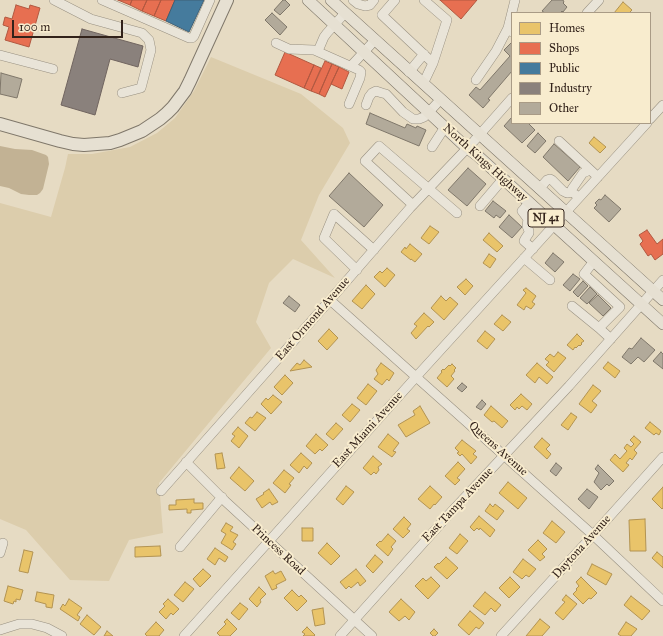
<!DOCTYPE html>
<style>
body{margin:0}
#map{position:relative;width:663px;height:636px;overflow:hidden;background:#e6dbc3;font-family:"IM FELL Great Primer",serif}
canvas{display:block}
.legend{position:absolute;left:511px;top:12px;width:140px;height:112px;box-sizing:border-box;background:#f8ecce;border:1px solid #a99b86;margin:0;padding:5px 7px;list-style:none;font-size:12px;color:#32221a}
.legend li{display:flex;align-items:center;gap:8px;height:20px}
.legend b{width:20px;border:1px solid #a99b86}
.scale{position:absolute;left:12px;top:20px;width:111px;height:18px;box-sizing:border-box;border:2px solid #32221a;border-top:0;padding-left:5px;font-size:12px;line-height:14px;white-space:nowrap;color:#32221a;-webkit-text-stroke:3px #f8ecce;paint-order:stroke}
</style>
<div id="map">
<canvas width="663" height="636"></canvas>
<ul class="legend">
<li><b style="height:11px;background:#e9c46a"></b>Homes</li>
<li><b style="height:11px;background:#e76f51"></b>Shops</li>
<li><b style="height:11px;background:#457b9d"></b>Public</li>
<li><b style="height:11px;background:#8a817c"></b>Industry</li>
<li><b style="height:11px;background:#b2aa9a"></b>Other</li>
</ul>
<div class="scale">100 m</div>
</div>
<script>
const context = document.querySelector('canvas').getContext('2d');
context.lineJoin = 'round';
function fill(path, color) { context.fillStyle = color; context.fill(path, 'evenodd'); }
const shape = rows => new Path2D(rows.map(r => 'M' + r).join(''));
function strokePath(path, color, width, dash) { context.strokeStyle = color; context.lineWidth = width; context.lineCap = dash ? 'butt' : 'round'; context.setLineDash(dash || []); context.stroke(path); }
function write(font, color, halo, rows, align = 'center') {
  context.font = font + ' "IM FELL Great Primer",serif'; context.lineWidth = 4; context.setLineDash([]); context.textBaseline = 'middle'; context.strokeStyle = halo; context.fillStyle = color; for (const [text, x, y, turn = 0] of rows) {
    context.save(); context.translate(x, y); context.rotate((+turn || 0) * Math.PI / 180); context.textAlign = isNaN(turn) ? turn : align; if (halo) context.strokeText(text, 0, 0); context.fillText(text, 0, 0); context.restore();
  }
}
const green = shape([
 [211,57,301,94,343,128,350,143,319,195,301,240,335,278,293,259,269,283,256,322,271,348,159,483,163,533,129,540,109,581,70,580,26,530,0,519,0,203,51,217,65,168,68,154,92,154,130,147,157,133,175,118,194,91]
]);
const water = shape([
 [0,146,15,149,32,150,46,155,48,157,49,164,43,189,40,193,37,195,29,195,21,194,9,188,0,186]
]);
const homes = shape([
 [623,2,632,10,629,13,614,13,623,2],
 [594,137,606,147,600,153,589,143,594,137],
 [430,226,439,232,429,244,421,238,430,226],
 [489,233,503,246,497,252,483,240,489,233],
 [410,244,422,254,415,262,411,259,411,260,401,252,405,247,406,249,410,244],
 [489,254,496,259,490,268,483,263,489,254],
 [387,268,395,275,385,287,374,277,380,271,382,273,387,268],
 [466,279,473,286,465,295,457,287,466,279],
 [366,285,375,294,362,309,352,301,366,285],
 [526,288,536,296,532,302,535,304,531,309,526,306,524,310,517,305,526,293,523,290,526,288],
 [441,296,446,301,450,297,458,304,444,320,431,308,441,296],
 [424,313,434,322,429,327,428,326,416,339,411,333,417,326,414,324,424,313],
 [502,315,511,322,503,331,494,324,502,315],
 [329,329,338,338,327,350,318,341,329,329],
 [485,331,495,339,487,349,477,341,485,331],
 [577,334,584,341,581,343,582,344,580,346,579,345,576,348,575,347,573,350,567,345,577,334],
 [558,352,566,358,554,372,546,365,549,362,545,359,550,354,554,357,558,352],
 [304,360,312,367,290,371,297,363,300,365,304,360],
 [608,362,620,371,615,378,603,368,608,362],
 [381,363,394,373,389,381,387,379,382,385,374,379,378,374,376,370,381,363],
 [537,363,553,377,547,384,539,377,535,383,526,375,537,363],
 [452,364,456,368,454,370,455,371,451,376,454,379,447,387,437,378,442,372,441,371,443,369,444,370,449,365,450,366,452,364],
 [285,375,293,383,282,395,274,387,285,375],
 [368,384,377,391,366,405,357,398,368,384],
 [593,385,601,391,592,401,597,405,591,413,579,404,593,385],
 [521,394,532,404,527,410,522,406,519,409,517,407,515,410,510,405,521,394],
 [273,395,282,402,271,414,261,404,266,398,268,400,273,395],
 [352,404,360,410,350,422,342,415,352,404],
 [420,406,430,423,406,437,398,425,415,415,413,411,420,406],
 [491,406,508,421,502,428,494,421,492,422,484,415,491,406],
 [257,412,266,418,255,431,245,423,250,417,252,418,257,412],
 [571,413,577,417,568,430,561,425,571,413],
 [650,422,661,431,659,435,656,433,654,435,645,428,650,422],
 [336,423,343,429,333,440,326,434,336,423],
 [238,427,248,436,239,448,231,441,235,436,232,434,238,427],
 [316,434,328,445,322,451,320,449,315,454,306,446,316,434],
 [388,434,399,443,393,451,396,452,392,457,378,447,388,434],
 [634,436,641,442,634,450,637,453,632,460,630,458,626,463,629,465,623,472,610,460,615,454,620,459,627,451,624,448,627,444,631,447,634,444,630,440,634,436],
 [542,438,550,445,546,449,551,454,547,459,534,447,542,438],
 [462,440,476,451,473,454,477,457,471,464,462,454,460,456,457,453,459,452,455,448,462,440],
 [222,453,225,468,217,469,215,454,222,453],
 [301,453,312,463,307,469,304,466,299,473,290,465,301,453],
 [373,456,382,464,378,467,379,470,376,474,374,472,371,475,363,468,373,456],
 [458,462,465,469,457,478,460,480,455,485,445,476,458,462],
 [239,467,254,481,245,491,230,478,239,467],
 [284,470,294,478,289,484,291,485,285,493,273,483,284,470],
 [508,482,527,498,518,509,499,493,508,482],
 [346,486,354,492,343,505,336,499,346,486],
 [430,486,442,497,435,505,434,504,430,509,418,499,430,486],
 [663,487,663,508,662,509,652,499,663,487],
 [269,489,278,502,272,505,270,502,262,508,256,499,264,494,263,493,269,489],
 [194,499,194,503,203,503,203,509,191,510,191,513,187,513,187,509,169,510,169,505,176,505,176,500,194,499],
 [490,504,493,507,495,504,504,511,497,520,485,511,490,504],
 [479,516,495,530,490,537,480,528,479,530,477,528,474,531,470,527,479,516],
 [404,517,411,524,407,529,410,531,403,538,393,529,404,517],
 [645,519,646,551,630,551,629,520,645,519],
 [552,521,565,532,556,543,543,533,552,521],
 [226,523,233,527,230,531,238,535,233,542,236,544,232,550,221,543,226,534,221,531,226,523],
 [302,528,313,528,313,541,302,541,302,528],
 [388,534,396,541,391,547,393,549,388,556,376,545,380,541,381,542,388,534],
 [460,534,468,541,457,554,449,548,460,534],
 [538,540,547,549,542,554,545,557,540,561,528,550,538,540],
 [327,543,340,556,331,565,318,553,327,543],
 [160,546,161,556,135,557,135,547,160,546],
 [215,548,228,557,225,562,219,558,215,565,207,559,215,548],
 [24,550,33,552,28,573,19,571,24,550],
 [657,552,663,557,663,568,652,558,657,552],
 [375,555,383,562,373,573,366,566,375,555],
 [446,557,458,568,447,579,434,567,438,563,439,564,446,557],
 [523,559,536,569,529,577,526,575,522,579,513,572,523,559],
 [592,564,612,574,606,585,587,574,592,564],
 [203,569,211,576,200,587,193,579,203,569],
 [356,569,366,581,360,586,358,582,351,588,349,586,346,589,340,582,356,569],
 [273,571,275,574,281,571,286,580,276,585,277,588,272,590,265,576,273,571],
 [431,577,440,586,428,599,415,586,423,578,426,581,431,577],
 [510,577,520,587,509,598,499,588,510,577],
 [581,577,597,593,591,599,589,598,583,604,573,594,577,590,576,589,579,586,576,582,581,577],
 [185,582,194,589,183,602,174,595,185,582],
 [8,586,23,590,20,600,16,599,16,602,14,601,13,604,4,601,8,586],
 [259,587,266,594,260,600,261,602,257,607,249,599,259,587],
 [292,590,299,597,301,595,307,601,297,611,284,598,292,590],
 [37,592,54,595,52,608,46,607,46,604,35,601,37,592],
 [485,592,501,605,495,612,491,608,485,615,473,606,485,592],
 [566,595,577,604,563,620,555,613,565,602,562,600,566,595],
 [631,596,650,611,642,620,624,605,631,596],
 [69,599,82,608,77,615,80,617,78,621,60,609,63,604,65,606,69,599],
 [168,599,179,609,173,615,171,613,166,619,159,612,165,606,163,604,168,599],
 [401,599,415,612,409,620,405,616,399,621,389,612,401,599],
 [240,603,248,609,239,620,231,613,240,603],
 [323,608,325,624,315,626,312,610,323,608],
 [470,611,484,623,479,629,476,627,469,635,458,625,470,611],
 [87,615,101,627,94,635,80,624,87,615],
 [227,619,237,629,230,636,220,636,217,633,226,624,224,622,227,619],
 [540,619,550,627,542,636,526,636,540,619],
 [156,622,164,630,159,636,147,636,145,634,156,622],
 [626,622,637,629,631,636,621,636,618,634,626,622],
 [307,627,315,635,314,636,303,636,305,634,302,632,307,627],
 [434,629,438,633,435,636,433,636,430,633,434,629],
 [107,631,113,636,104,636,107,631]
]);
const shops = shape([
 [118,0,132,0,130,5,118,0],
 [132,0,147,0,142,11,130,5,132,0],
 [147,0,161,0,154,16,142,11,147,0],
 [161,0,175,0,166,21,154,16,161,0],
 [440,0,477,0,461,19,440,0],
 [16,5,29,9,30,5,40,8,29,47,5,40,9,27,3,25,5,17,12,19,16,5],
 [285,52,314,65,304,88,275,75,285,52],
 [325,61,332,64,319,94,311,91,325,61],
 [332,64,339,67,325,97,319,94,332,64],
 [314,65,321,68,311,91,304,88,314,65],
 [339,67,349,72,342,89,331,84,339,67],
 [647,230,657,244,663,239,663,254,655,260,651,254,648,256,640,244,643,241,639,235,647,230]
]);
const public = shape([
 [175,0,204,0,189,32,166,21,175,0]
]);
const industry = shape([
 [82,29,143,46,138,67,110,59,95,115,61,105,82,29]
]);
const building = shape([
 [283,0,285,0,290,5,280,15,274,10,283,0],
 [552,0,563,0,564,2,563,3,567,7,563,12,562,11,560,13,545,13,542,11,552,0],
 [272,13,287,27,280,35,265,20,272,13],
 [512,42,512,71,488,99,490,100,483,108,469,95,476,87,480,90,510,56,504,50,512,42],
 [1,73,22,79,17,98,0,94,1,73],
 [370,113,405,128,407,124,416,128,417,126,426,130,419,146,366,124,370,113],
 [512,117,512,123,528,123,535,130,522,143,504,126,512,117],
 [538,133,546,141,535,153,527,146,538,133],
 [554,144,580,167,568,181,543,157,554,144],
 [468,168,486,184,467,206,448,190,468,168],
 [349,173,383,205,364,227,329,196,349,173],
 [605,195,621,209,609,222,594,208,597,205,595,203,599,199,601,200,605,195],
 [493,201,506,211,500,218,496,215,494,218,485,211,493,201],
 [509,215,522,227,512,238,499,227,509,215],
 [553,253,564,262,555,272,545,263,553,253],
 [573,274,580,279,570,291,563,285,573,274],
 [583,281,588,286,578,297,573,292,583,281],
 [590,287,597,294,587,304,580,298,590,287],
 [598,295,611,308,603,316,589,303,598,295],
 [289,296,300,305,295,312,283,303,289,296],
 [641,338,655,350,644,362,638,357,631,364,622,357,629,348,632,349,641,338],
 [661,352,663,354,663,369,653,361,661,352],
 [462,383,467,387,462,392,457,388,462,383],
 [482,400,486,404,481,410,476,407,482,400],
 [556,463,562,468,556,476,550,471,556,463],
 [598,465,614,481,609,486,607,484,601,490,594,482,599,473,595,469,598,465],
 [587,489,598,497,589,509,578,499,587,489]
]);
const minor = shape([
 [54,0,91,19,142,33,149,40,151,50,141,88,122,93],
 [102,0,189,38,192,38,194,36,210,0],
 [353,0,358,4,365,6,370,5,374,0],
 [395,0,382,15,433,63],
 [587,13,599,0],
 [508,28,515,0],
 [276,43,289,49,314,50,359,70,361,72,360,78,349,104],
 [318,51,324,37,327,33,345,13],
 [0,55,53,69],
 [351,66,375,40],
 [409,72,424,54],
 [476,80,496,51,508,28,512,32],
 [423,84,433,63,447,20,424,0],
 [366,105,369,97,372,93,376,91,382,93,386,94,403,112,413,119,419,119,424,117,429,112,440,100],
 [650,119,663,105],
 [559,141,598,177],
 [432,147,445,127],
 [539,189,547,180,550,179,552,180,563,191,567,193,572,192],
 [576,195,572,192,572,189,583,173,590,170],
 [529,203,523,210,522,211,528,219,527,226,529,231,529,233,525,239,524,241,533,249],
 [413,205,365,161,379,146,457,213],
 [480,206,503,179],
 [524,258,550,280],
 [594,261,584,274,620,307,599,328,611,339],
 [357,270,324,238,334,214,374,250],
 [330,300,593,535,663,601],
 [572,306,599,328],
 [186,462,225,501,372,636],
 [161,491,330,300,410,208,474,141,512,98],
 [180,547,222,497],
 [0,553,3,543],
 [0,630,3,629,19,624,32,624,47,628,62,636],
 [184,636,416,377,647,123],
 [340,636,452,511,569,386,663,280],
 [501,636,593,535,663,457]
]);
const major = shape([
 [308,0,467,148,478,156,663,324],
 [331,0,663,300]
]);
const highway = shape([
 [0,124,60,141,73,144,84,145,110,143,120,140,142,131,160,119,167,113,173,107,185,91,190,81,227,0]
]);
const shields = [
 [546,218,36]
];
const shieldNames = [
 ["NJ 41",546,218]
];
const streetNames = [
 ["North Kings Highway",485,163,42],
 ["East Ormond Avenue",313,319,-49],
 ["East Miami Avenue",368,430,-48],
 ["Queens Avenue",498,449,42],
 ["East Tampa Avenue",458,505,-47],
 ["Daytona Avenue",582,547,-48],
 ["Princess Road",278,550,43]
];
fill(green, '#dccdac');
fill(water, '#c2b294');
fill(homes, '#e9c46a');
strokePath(homes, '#b29352', 1);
fill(shops, '#e76f51');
strokePath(shops, '#b15840', 1);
fill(public, '#457b9d');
strokePath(public, '#3f6076', 1);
fill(industry, '#8a817c');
strokePath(industry, '#70645f', 1);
fill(building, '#b2aa9a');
strokePath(building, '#7f776a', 1);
strokePath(minor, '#989081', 10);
strokePath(major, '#7f776a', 12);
strokePath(highway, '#7f776a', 14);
strokePath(minor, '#e9e4d8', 9);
strokePath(major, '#e6e0d2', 11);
strokePath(highway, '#e6e0d2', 12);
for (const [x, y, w] of shields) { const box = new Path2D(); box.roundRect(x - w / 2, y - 9, w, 18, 3); context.fillStyle = '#f8ecce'; context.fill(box); strokePath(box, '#32221a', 1); }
write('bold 11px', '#32221a', null, shieldNames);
write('12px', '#32221a', '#f8ecce', streetNames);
</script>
